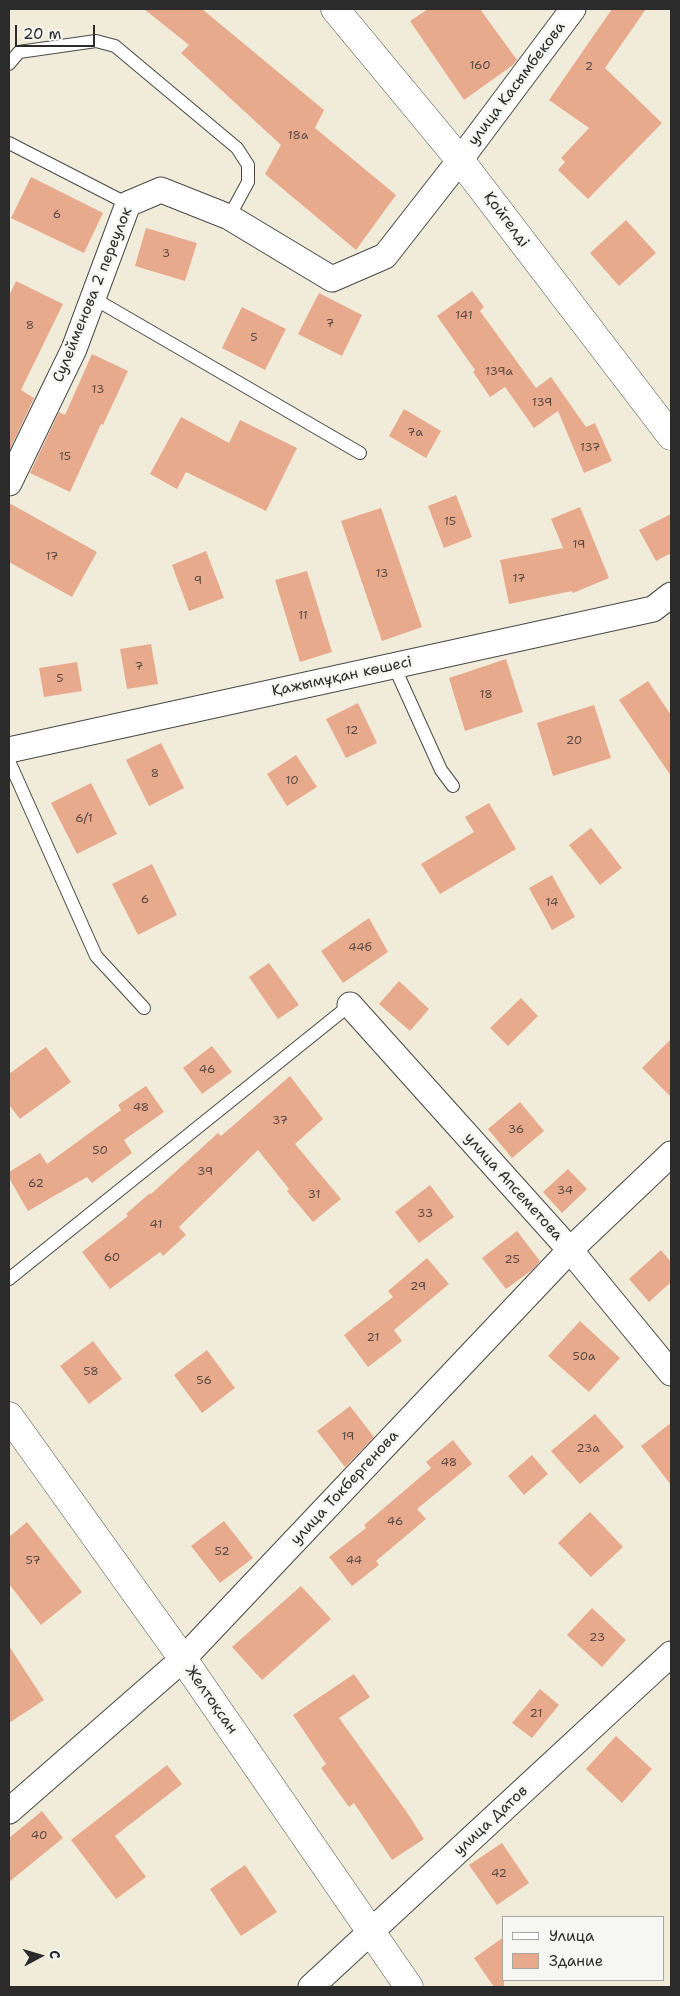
<!DOCTYPE html>
<meta charset="utf-8">
<style>
body{margin:0}
#map{position:relative;width:680px;height:1996px;overflow:hidden;background:#f1ecda;font-family:"Shantell Sans",sans-serif}
canvas{display:block}
.frame{position:absolute;inset:0;border:10px solid #2b2b2b;pointer-events:none}
.legend{position:absolute;left:502px;top:1916px;width:162px;height:65px;box-sizing:border-box;background:#f6f6f2;border:1px solid #a5a5a2;margin:0;padding:6px 9px;list-style:none;font-size:15px;color:#2b2b2b}
.legend li{display:flex;align-items:center;gap:10px;height:25px}
.legend b{width:25px;border:1px solid #a5a5a2}
.north{position:absolute;left:15px;top:1931px;width:50px;height:50px;-webkit-text-stroke:4px #f6f6f2;paint-order:stroke;rotate:84deg;font-size:14px;font-weight:700;line-height:20px;text-align:center;color:#2b2b2b}
.north::after{content:'';display:block;margin:auto;width:18px;height:22px;background:#2b2b2b;clip-path:polygon(50% 0,100% 100%,50% 72%,0 100%)}
.scale{position:absolute;left:15px;top:25px;width:80px;height:22px;box-sizing:border-box;border:2px solid #2b2b2b;border-top:0;padding-left:6px;font-size:15px;line-height:18px;white-space:nowrap;color:#2b2b2b;-webkit-text-stroke:4px #f6f6f2;paint-order:stroke}
</style>
<div id="map">
<canvas width="680" height="1996"></canvas>
<div class="frame"></div>
<ul class="legend">
<li><b style="height:6px;background:#fff"></b>Улица</li>
<li><b style="height:14px;background:#e8aa8d"></b>Здание</li>
</ul>
<div class="north">С</div>
<div class="scale">20 m</div>
</div>
<script>
const context = document.querySelector('canvas').getContext('2d');
context.lineJoin = 'round';
function fill(path, color) { context.fillStyle = color; context.fill(path, 'evenodd'); }
const shape = rows => new Path2D(rows.map(r => 'M' + r).join(''));
function strokePath(path, color, width, dash) { context.strokeStyle = color; context.lineWidth = width; context.lineCap = dash ? 'butt' : 'round'; context.setLineDash(dash || []); context.stroke(path); }
function write(font, color, halo, rows, align = 'center') {
  context.font = font + ' "Shantell Sans",sans-serif'; context.lineWidth = 5; context.setLineDash([]); context.textBaseline = 'middle'; context.strokeStyle = halo; context.fillStyle = color; for (const [text, x, y, turn = 0] of rows) {
    context.save(); context.translate(x, y); context.rotate((+turn || 0) * Math.PI / 180); context.textAlign = isNaN(turn) ? turn : align; if (halo) context.strokeText(text, 0, 0); context.fillText(text, 0, 0); context.restore();
  }
}
const building = shape([
 [144,9,202,9,324,110,315,128,396,195,356,250,265,174,281,145,181,53,189,45],
 [428,9,480,9,517,60,513,65,464,100,410,21],
 [612,9,646,9,605,68,662,123,588,199,558,170,565,162,561,158,589,128,549,100],
 [31,177,103,213,84,253,11,218],
 [626,220,656,253,619,286,590,253],
 [146,228,197,243,185,281,135,266],
 [16,281,63,304,21,390,34,398,9,451,9,296],
 [472,291,484,307,480,311,536,388,551,377,586,427,595,423,612,461,584,473,558,411,534,428,505,387,490,397,473,372,475,370,437,316],
 [319,293,362,315,342,356,298,334],
 [242,307,286,329,265,370,222,348],
 [92,354,128,371,103,425,101,424,70,492,30,473,59,412,65,415],
 [404,409,441,431,426,458,389,436],
 [181,417,229,443,240,420,297,448,266,511,186,472,177,489,150,474],
 [456,495,472,537,444,548,428,506],
 [9,503,97,552,72,597,9,562],
 [580,507,609,578,573,593,572,591,509,604,500,560,563,548,551,519],
 [381,508,422,627,382,641,341,521],
 [671,514,671,553,656,561,639,530],
 [206,551,224,598,189,611,172,565],
 [307,571,332,652,300,662,275,580],
 [151,644,158,684,127,689,120,649],
 [506,659,523,712,465,731,449,678],
 [77,662,82,691,44,697,39,668],
 [648,681,671,715,671,776,619,700],
 [358,703,377,743,346,758,326,719],
 [594,705,611,758,553,776,537,723],
 [161,743,184,788,149,806,126,760],
 [296,755,317,787,287,806,267,774],
 [91,783,117,834,77,854,51,803],
 [489,803,516,849,440,894,421,864,474,832,465,817],
 [591,828,622,868,600,885,569,845],
 [152,864,177,915,138,935,112,884],
 [552,875,575,917,552,930,529,888],
 [369,918,388,952,343,983,321,951],
 [269,963,299,1005,278,1019,249,977],
 [399,981,429,1009,410,1031,379,1004],
 [521,998,538,1016,508,1046,490,1028],
 [671,1039,671,1097,642,1068],
 [212,1046,232,1072,202,1094,183,1068],
 [46,1047,71,1082,20,1119,9,1105,9,1074],
 [290,1076,323,1119,295,1144,341,1199,313,1222,287,1191,289,1189,258,1150,179,1227,186,1235,163,1256,160,1252,110,1289,82,1252,128,1216,126,1214,150,1193,151,1194,218,1133,221,1136],
 [146,1086,164,1112,124,1140,132,1153,92,1183,87,1177,28,1211,9,1178,9,1172,40,1153,47,1164,121,1110,118,1105],
 [520,1102,544,1131,512,1158,488,1129],
 [568,1169,587,1189,562,1213,543,1192],
 [430,1185,454,1217,419,1243,395,1212],
 [517,1231,540,1261,532,1270,506,1289,482,1258],
 [661,1250,671,1262,671,1282,649,1302,629,1279],
 [427,1258,449,1284,394,1330,402,1341,368,1367,344,1335,393,1297,388,1291],
 [580,1321,620,1358,589,1392,548,1356],
 [93,1341,122,1379,89,1404,60,1366],
 [207,1350,235,1388,202,1413,174,1375],
 [350,1406,374,1437,345,1467,317,1431],
 [595,1414,624,1447,580,1484,551,1451],
 [671,1423,671,1485,641,1446],
 [453,1440,472,1464,417,1509,426,1519,376,1561,379,1565,352,1586,329,1557,366,1528,364,1525,431,1468,426,1462],
 [532,1455,548,1474,524,1495,508,1476],
 [590,1512,623,1547,591,1577,558,1543],
 [224,1521,253,1558,220,1583,191,1546],
 [27,1522,82,1592,41,1625,9,1584,9,1537],
 [301,1586,331,1619,262,1680,232,1647],
 [592,1608,626,1640,602,1667,567,1635],
 [9,1646,44,1700,9,1723],
 [354,1674,370,1697,339,1718,406,1811,424,1839,392,1860,354,1803,349,1807,321,1768,326,1764,293,1715],
 [540,1689,559,1705,532,1738,512,1723],
 [616,1736,652,1769,622,1803,586,1769],
 [167,1765,182,1784,115,1836,146,1877,116,1899,71,1840],
 [42,1811,63,1838,9,1882,9,1838],
 [502,1843,529,1883,497,1905,469,1865],
 [245,1865,277,1912,241,1936,210,1889],
 [504,1937,504,1987,494,1987,474,1958]
]);
const service = shape([
 [9,64,19,52,96,41,115,46,237,148,248,165,248,182,229,217],
 [9,143,128,204],
 [93,298,360,453],
 [394,666,441,770,453,786],
 [9,761,96,956,144,1008],
 [9,1279,350,1005]
]);
const minor = shape([
 [9,483,74,349,128,204,161,190,229,217,332,279,385,256,460,160,573,9],
 [9,750,653,609,671,595],
 [350,1005,570,1250,671,1373],
 [9,1811,183,1659,570,1250,671,1154],
 [311,1987,671,1654]
]);
const tertiary = shape([
 [335,9,460,160,671,436],
 [9,1416,183,1659,409,1987]
]);
const numberNames = [
 ["160",480,66],
 ["2",589,67],
 ["18а",298,136],
 ["6",57,215],
 ["3",166,254],
 ["141",464,316],
 ["7",330,324],
 ["8",30,326],
 ["5",254,338],
 ["139а",499,372],
 ["13",98,390],
 ["139",542,403],
 ["7а",415,433],
 ["137",590,448],
 ["15",65,457],
 ["15",450,522],
 ["19",579,545],
 ["17",52,557],
 ["13",382,574],
 ["17",519,579],
 ["9",198,581],
 ["11",303,616],
 ["7",139,667],
 ["5",60,679],
 ["18",486,695],
 ["12",352,731],
 ["20",574,741],
 ["8",155,774],
 ["10",292,781],
 ["6/1",84,819],
 ["6",145,900],
 ["14",552,903],
 ["44б",360,948],
 ["46",207,1070],
 ["48",141,1108],
 ["37",280,1121],
 ["36",516,1130],
 ["50",100,1151],
 ["39",205,1172],
 ["62",36,1184],
 ["34",565,1191],
 ["31",314,1195],
 ["33",425,1214],
 ["41",156,1225],
 ["60",112,1258],
 ["25",512,1260],
 ["29",418,1287],
 ["21",373,1338],
 ["50а",584,1357],
 ["58",91,1372],
 ["56",204,1381],
 ["19",348,1437],
 ["23а",588,1449],
 ["48",449,1463],
 ["46",395,1522],
 ["52",222,1552],
 ["57",33,1561],
 ["44",354,1561],
 ["23",597,1638],
 ["21",536,1714],
 ["40",39,1836],
 ["42",499,1874]
];
const streetNames = [
 ["улица Касымбекова",517,84,-53],
 ["Қойгелді",506,220,53],
 ["Сулейменова 2 переулок",93,295,-68],
 ["Қажымұқан көшесі",342,677,-12],
 ["улица Апсеметова",513,1187,48],
 ["улица Токбергенова",345,1488,-47],
 ["Желтоқсан",211,1700,55],
 ["улица Датов",491,1821,-43]
];
fill(building, '#e8aa8d');
strokePath(service, '#494845', 14);
strokePath(minor, '#494845', 27);
strokePath(tertiary, '#494845', 29);
strokePath(service, '#fff', 12);
strokePath(minor, '#fff', 25);
strokePath(tertiary, '#fff', 28);
write('12px', '#5a4b44', null, numberNames);
write('15px', '#2b2b2b', '#f6f6f2', streetNames);
</script>
